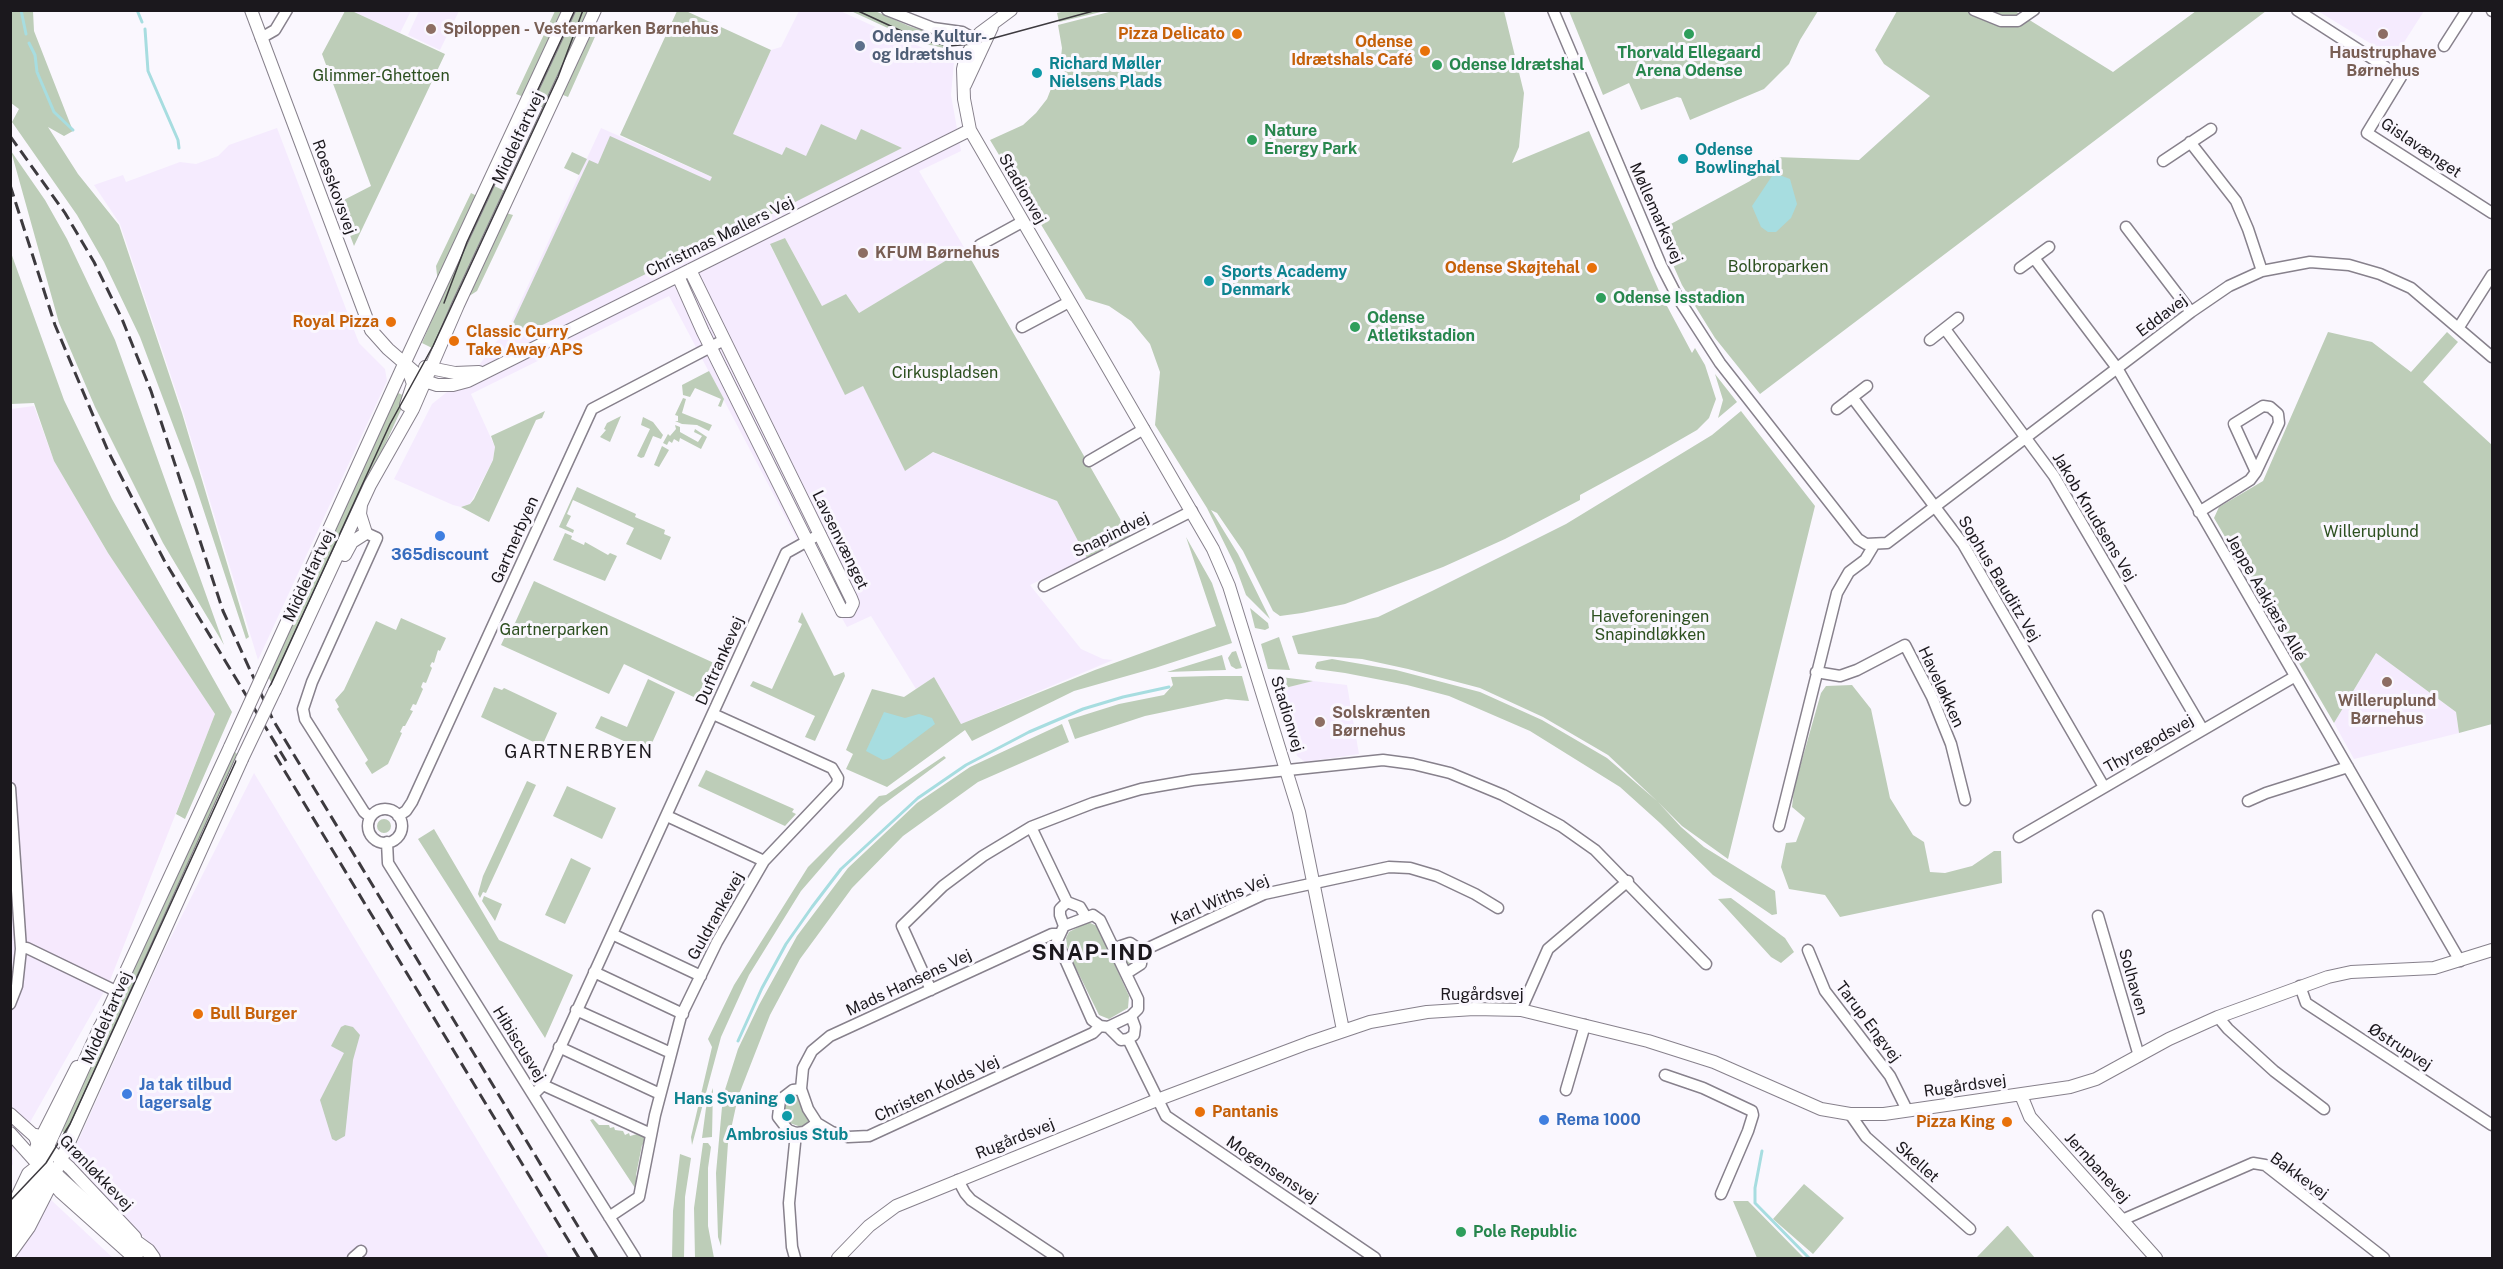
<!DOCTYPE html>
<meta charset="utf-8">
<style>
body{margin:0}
#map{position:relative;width:2503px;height:1269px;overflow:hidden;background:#faf7fe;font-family:"Public Sans",sans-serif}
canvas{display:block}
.frame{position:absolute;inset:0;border:12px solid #1b181d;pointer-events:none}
</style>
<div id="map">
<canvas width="2503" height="1269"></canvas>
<div class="frame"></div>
</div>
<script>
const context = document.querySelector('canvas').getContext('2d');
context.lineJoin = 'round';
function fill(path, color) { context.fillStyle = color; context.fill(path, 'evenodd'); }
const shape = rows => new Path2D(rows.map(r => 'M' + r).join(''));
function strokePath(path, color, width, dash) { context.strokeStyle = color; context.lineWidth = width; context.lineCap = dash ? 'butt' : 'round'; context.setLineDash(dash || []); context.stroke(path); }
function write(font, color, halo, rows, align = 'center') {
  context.font = font + ' "Public Sans",sans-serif'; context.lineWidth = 6; context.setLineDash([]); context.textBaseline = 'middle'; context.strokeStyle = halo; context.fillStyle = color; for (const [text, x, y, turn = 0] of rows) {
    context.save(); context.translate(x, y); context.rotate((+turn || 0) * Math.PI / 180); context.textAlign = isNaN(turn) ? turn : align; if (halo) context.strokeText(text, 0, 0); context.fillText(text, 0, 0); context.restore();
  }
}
const built = shape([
 [352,11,411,11,400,33],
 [419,11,459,11,440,50,408,35],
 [799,11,840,11,954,62,951,95,961,151,919,171,965,249,859,313,846,294,822,306,785,238,770,245,846,394,863,386,905,470,932,452,1057,501,1087,558,1030,585,1081,649,1103,659,1113,660,961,724,934,677,916,689,871,616,847,627,797,539,669,296,471,394,495,447,493,460,470,504,461,507,453,505,394,479,432,404,477,368,511,322,601,128,712,177,771,50,781,47],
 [2318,11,2424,11,2394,58],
 [277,128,359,343,385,369,387,381,258,660,182,409,120,224,94,185,123,175,126,182,180,162,196,164,218,156,229,145],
 [2376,653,2456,712,2459,733,2354,759,2334,723],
 [1313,681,1347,685,1359,754,1305,762,1297,756,1277,690],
 [254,773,549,1258,152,1258,155,1249,70,1159,163,953],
 [19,852,24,910,24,942,109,983,12,1154,13,1164,11,1168,10,853],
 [49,1198,113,1258,17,1258]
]);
const industrial = shape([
 [34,406,54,461,108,553,215,714,109,983,24,942,24,910,19,853,11,853,11,409]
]);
const green = shape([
 [10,11,33,11,34,31,73,131,64,136,48,127,78,174,119,225,182,413,249,637,246,639,194,481,140,337,104,262,77,215,12,122,19,109,11,103],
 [345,11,352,11,445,54,354,246,338,203,371,186,322,54],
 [555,11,566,11,524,97,516,94],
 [571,11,590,11,546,109,529,101],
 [677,11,686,11,771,50,733,134,782,155,786,147,806,156,821,124,856,140,861,129,902,148,734,233,731,232,518,337,512,325,589,160,598,164,610,136,710,181,712,177,620,135],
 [851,11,875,11,909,26,946,38,944,48,920,43],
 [1065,11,1065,10,1105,11,1059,22,1057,13],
 [1113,11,1504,11,1524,93,1519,147,1512,163,1589,131,1659,291,1692,353,1695,348,1705,365,1716,399,1709,418,1697,430,1650,457,1580,495,1580,500,1505,539,1443,567,1345,604,1302,613,1280,616,1273,611,1243,551,1217,513,1211,510,1238,554,1270,619,1246,595,1235,565,1207,508,1155,425,1160,372,1150,344,1131,321,1109,306,1086,299,990,140,1023,125,1036,113,1047,99,1060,66,1062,48,1058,25],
 [1569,11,1818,11,1800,40,1789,64,1764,89,1690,120,1681,98,1677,97,1641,110,1629,83,1603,95],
 [1897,11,2015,11,2113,72,2196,11,2266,11,1760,394,1715,338,1682,285,1658,231,1750,181,1776,157,1859,160,1930,96,1884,64,1875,50],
 [596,15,598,30,568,97,563,95,564,83],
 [11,151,45,200,67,239,115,340,224,645,163,543,95,407,59,323],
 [572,152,587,159,579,175,564,168],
 [490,184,507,192,434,349,422,343],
 [471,193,477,196,438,284,436,266],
 [506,213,513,215,477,291,463,300],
 [785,238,822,306,846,294,859,313,965,249,1130,536,1087,558,1057,501,933,452,905,471,863,386,845,395,770,244],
 [10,250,64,400,112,499,232,712,185,819,176,814,215,714,108,553,54,461,34,403,11,404],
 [2328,332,2372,342,2411,372,2447,332,2458,342,2423,382,2492,445,2492,724,2459,733,2456,712,2376,653,2334,723,2214,518,2219,507,2263,481],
 [709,371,724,399,721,407,718,406,721,399,695,388,690,397,683,395,682,385],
 [1715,374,1737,402,1718,418,1723,400],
 [398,393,407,397,273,686,267,674,387,413],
 [683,398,686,399,682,413,712,425,709,431,697,425,682,424,675,421,678,421,678,416,675,415],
 [545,411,542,418,536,420,489,522,461,507,470,504,474,499,493,460,495,447,491,436],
 [1741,411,1815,506,1728,859,1682,826,1658,802,1681,827,1704,847,1775,891,1777,914,1772,915,1713,875,1660,823,1620,787,1530,731,1449,696,1407,685,1345,673,1316,669,1315,667,1317,662,1332,659,1396,670,1480,692,1542,720,1607,758,1657,801,1608,755,1543,717,1480,688,1408,669,1362,659,1298,654,1292,636,1378,617,1432,591,1566,524,1712,435],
 [621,416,610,442,600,437,606,430,604,429,607,423],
 [643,417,653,422,663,435,661,439,653,436,644,457,641,458,637,456,650,429,641,425],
 [675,425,680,427,680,432,698,442,702,436,694,432,695,429,707,437,701,449,680,438,679,442,674,439,672,443,669,441,667,445,663,443,668,434,670,436,676,429],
 [662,446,669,450,659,467,654,465],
 [577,487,636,514,635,517,665,530,664,534,671,537,661,560,626,544,634,528,573,500,567,514,571,516,566,526,574,530,573,533,559,527],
 [565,533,572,536,571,539,584,545,585,542,608,555,610,553,617,556,605,581,553,560],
 [1186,537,1212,583,1232,643,1155,668,1074,691,972,741,965,730,887,787,846,769,853,754,846,750,872,689,904,697,934,677,961,724,1095,670,1216,626],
 [534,581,714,663,700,700,624,664,609,694,501,645,509,628,515,623],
 [1250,608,1268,623,1269,628,1265,630,1255,628],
 [802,612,834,676,844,672,845,676,815,741,805,737,815,716,750,686,753,681,772,689,802,624,798,622],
 [401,618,446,638,440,651,438,650,434,663,432,662,430,666,432,668,426,683,423,682,421,687,423,689,416,705,413,704,410,710,413,711,405,726,403,726,400,732,402,733,388,764,372,774,365,763,368,760,337,709,339,707,335,700,344,690,376,621,396,630],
 [1279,637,1290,670,1268,669,1261,644],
 [1236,651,1242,668,1236,669,1231,666,1228,658,1232,652],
 [1222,655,1226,670,1167,672],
 [1211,676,1242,676,1249,701,1226,699,1145,716,1075,739,1068,720,1119,704,1164,695,1173,685,1171,677],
 [1272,676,1313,681,1277,690],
 [648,679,675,692,648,752,595,728,601,716,627,727],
 [1852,685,1871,709,1890,798,1913,835,1924,842,1930,872,1945,873,1972,866,1994,851,2001,851,2002,883,1840,917,1825,895,1789,889,1781,867,1786,843,1796,842,1805,818,1792,807,1794,788,1821,693,1826,686],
 [494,687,502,690,504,688,557,713,542,746,481,717],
 [1062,724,1069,742,978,782,903,836,852,888,800,959,770,1015,738,1097,728,1143,721,1246,718,1237,716,1173,723,1096,738,1049,759,1005,797,936,848,868,917,803,970,767],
 [232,749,240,757,67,1136,58,1127],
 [944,756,946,758,880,807,839,847,801,891,749,975,721,1037,692,1145,691,1137,712,1047,708,1039,734,985,808,867,879,796,886,795],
 [706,770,794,809,792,812,796,814,785,826,698,786],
 [527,781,536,785,486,893,483,892,480,898,478,894,483,876],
 [567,786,616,808,602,839,553,816],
 '377 826a7 7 0 1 1 14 0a7 7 0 1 1-14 0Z',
 [434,829,499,940,573,975,545,1038,418,839],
 [571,858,591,868,565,924,545,915],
 [484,896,502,904,495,921,482,901],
 [1731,898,1785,938,1794,952,1781,963,1771,957,1718,899],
 [1088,922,1097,926,1129,996,1128,1008,1109,1019,1099,1015,1068,952,1066,938,1069,932],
 [1127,948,1136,950,1137,961,1132,967,1128,966,1123,955,1123,950],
 [345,1025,353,1027,360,1035,353,1060,345,1136,336,1141,332,1139,320,1100,344,1053,331,1046,341,1027],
 [713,1088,712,1137,702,1138,706,1108],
 [799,1094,802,1111,810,1122,801,1127,787,1122,783,1114,785,1102,795,1095],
 [593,1119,599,1125,609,1125,610,1128,614,1127,615,1130,623,1131,625,1135,629,1133,630,1136,641,1133,645,1135,646,1142,642,1145,636,1175,638,1183,635,1188,590,1120],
 [703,1143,708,1143,711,1147,708,1168,708,1226,714,1258,695,1258,694,1208],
 [680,1154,691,1158,685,1197,684,1258,672,1258,673,1211],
 [1804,1184,1844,1218,1813,1254,1773,1219],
 [1733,1201,1748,1201,1804,1258,1757,1258],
 [2008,1226,2035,1258,1976,1258,2007,1226]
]);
const water = shape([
 [1774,173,1790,179,1797,204,1791,218,1776,232,1768,232,1761,227,1752,206],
 [884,712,905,718,919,714,932,718,935,724,890,758,883,760,866,751]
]);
const stream = shape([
 [21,10,26,34],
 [137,10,142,22],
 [145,29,148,71,178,140,179,148],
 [29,43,35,55,37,72,54,112,73,130],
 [738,1041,762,988,786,944,812,907,841,869,918,798,966,765,1029,732,1083,709,1123,697,1169,687],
 [1762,1151,1755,1188,1755,1203,1809,1258]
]);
const minor = shape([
 [887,10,933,28,962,32,982,43],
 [1553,10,1661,265,1678,298,1720,363,1858,539,1866,544,1887,543,2191,312,2229,286,2262,271,2310,262,2349,265,2380,274,2411,288,2492,357],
 [1974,10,2001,21,2018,21,2034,10],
 [2297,10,2401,77,2367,133,2492,213],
 [2492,10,2492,11],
 [261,38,275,30,287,10],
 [2444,46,2467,10],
 [2190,142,2236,201,2248,229,2262,271],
 [2163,161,2211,129],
 [2126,227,2191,312],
 [980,245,1022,222],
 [2034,258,2117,368,2460,961],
 [2020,268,2049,247],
 [1022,327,1069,302],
 [2459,327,2492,275],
 [1945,329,2054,476,2203,730],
 [1930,340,1958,318],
 [1852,397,1963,544,2104,787],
 [1837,409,1867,386],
 [1089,461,1144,429],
 [2199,512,2250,480,2256,472,2279,423,2278,414,2270,407,2263,406,2234,424,2256,472],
 [366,533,377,538,312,682,303,709,305,719,364,812,370,817],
 [1044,586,1192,511],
 [1816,672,1840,676,1857,670,1905,645,1932,697,1951,744,1965,800],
 [10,788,21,949,17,986,10,1004],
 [2248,801,2266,793,2348,767],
 '368 826a17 17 0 1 1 34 0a17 17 0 1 1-34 0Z',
 [398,816,406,811,412,802,592,409,724,340],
 [667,816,764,861],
 [1779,826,1837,593,1849,572,1865,560,1874,545],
 [1031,827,1067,902],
 [2019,837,2294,677],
 [387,842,388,863,635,1258],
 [1093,915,1100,920,1138,999,1138,1009,1131,1016,1108,1027,1100,1026,1092,1020,1057,941,1064,926,1093,915],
 [2098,916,2139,1056],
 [1064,926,1060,915,1060,909,1067,902,1080,907,1086,917],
 [612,934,701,976],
 [1059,934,1052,934,830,1036,812,1051,803,1068,801,1089,808,1109,817,1123,832,1132,848,1137,869,1136,1093,1033,1100,1026],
 [1115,948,1130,943,1142,951,1141,964,1127,973],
 [21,949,27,948,118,992],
 [1808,950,1825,991,1890,1076,1907,1110],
 [1142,951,1264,894,1389,867,1410,868,1437,876,1475,894,1498,908],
 [594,972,683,1014],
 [2300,986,2306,1003,2492,1125],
 [931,990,902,926,943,886,983,856,1031,827,1093,803,1141,789,1193,780,1383,760,1413,764,1450,773,1503,795,1561,826,1595,850,1706,964],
 [576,1010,671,1053],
 [1521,1010,1548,949,1628,881],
 [2218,1017,2228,1029,2274,1071,2324,1109],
 [1108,1027,1121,1040,1128,1039,1134,1035,1135,1027,1131,1016],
 [1128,1039,1166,1116,1375,1258],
 [559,1047,660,1094],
 [1665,1075,1703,1088,1752,1111,1753,1115,1748,1131,1721,1194],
 [543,1085,651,1134],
 [801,1089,793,1090,780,1100,778,1117,788,1130,796,1133,804,1132,817,1123],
 [1566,1090,1585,1025],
 [533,1095,543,1085,786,553,820,534],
 [1850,1114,1866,1137,1970,1229],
 [958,1180,965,1193,971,1200,1058,1258],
 [609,1217,639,1197,655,1115,681,1016,717,942,764,861,837,784,838,778,832,768,713,714],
 [2122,1220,2253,1163,2265,1165,2384,1258],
 [353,1258,361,1251],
 [795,1258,792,1247,789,1203,796,1133]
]);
const tertiary = shape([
 [251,10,371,330,388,349,425,381,437,385,453,385,468,381,970,130],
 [1011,10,980,33,966,56,963,69,964,99,970,130,1213,549,1229,586,1299,812,1343,1030],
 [965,85,992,27],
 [678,276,703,332,840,607,842,611,849,611,853,603,851,598,690,270],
 [425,367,455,373,479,372],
 [406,405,413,384,407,366],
 [345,555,352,542,366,533,360,514,361,505],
 [265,670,405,362,569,10],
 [275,690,370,485,413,409,458,305,595,10],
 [97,1034,230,747],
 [2021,1095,2030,1117,2156,1258],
 [10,1114,70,1168,135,1237],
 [10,1133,52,1180,242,759],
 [36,1148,77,1067],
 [838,1258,869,1226,896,1206,1157,1100,1308,1043,1370,1022,1427,1012,1474,1009,1521,1010,1648,1041,1714,1062,1821,1109,1850,1114,1884,1114,2070,1087,2096,1079,2169,1039,2218,1017,2328,977,2351,972,2434,968,2492,950]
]);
const secondary = shape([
 [101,1027,47,1146,46,1163,52,1180,61,1191,136,1258],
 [10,1214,29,1174,38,1167,47,1167,105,1220,148,1251,153,1258],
 [10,1238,40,1180,43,1157,36,1136],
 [10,1252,28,1227,52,1180]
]);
const tram = shape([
 [856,10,921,40,949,46,972,44,1097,10],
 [444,303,467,242,575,10],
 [10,1201,46,1163,70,1124,390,424,433,346,558,77,583,10]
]);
const rail = shape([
 [10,136,65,213,94,262,122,319,151,391,223,611,273,720,597,1258],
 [10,185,55,325,108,451,164,560,286,761],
 [275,755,579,1258]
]);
const tertiaryBridge = shape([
 [230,747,265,670],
 [242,759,275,690]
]);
const markers = [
 [431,29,6,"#8d6e63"],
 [1237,34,6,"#e8710a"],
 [1689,34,6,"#2e9e5b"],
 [2383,34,6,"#8d6e63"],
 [860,46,6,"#5c6f8a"],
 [1425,51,6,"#e8710a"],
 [1437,65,6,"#2e9e5b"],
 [1037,73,6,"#0f9aa8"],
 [1252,140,6,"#2e9e5b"],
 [1683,159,6,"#0f9aa8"],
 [863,253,6,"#8d6e63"],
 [1592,268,6,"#e8710a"],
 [1209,281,6,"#0f9aa8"],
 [1601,298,6,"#2e9e5b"],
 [391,322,6,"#e8710a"],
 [1355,327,6,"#2e9e5b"],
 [454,341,6,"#e8710a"],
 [440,536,6,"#3f7fe0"],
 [2387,682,6,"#8d6e63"],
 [1320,722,6,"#8d6e63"],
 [198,1014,6,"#e8710a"],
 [127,1094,6,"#3f7fe0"],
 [790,1099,6,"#0f9aa8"],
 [1200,1112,6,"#e8710a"],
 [787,1116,6,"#0f9aa8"],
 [1544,1120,6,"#3f7fe0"],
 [2007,1122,6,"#e8710a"],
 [1461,1232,6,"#2e9e5b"]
];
const educationNames = [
 ["Spiloppen - Vestermarken Børnehus",443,29],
 ["Haustruphave",2383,53,"center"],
 ["Børnehus",2383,71,"center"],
 ["KFUM Børnehus",875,253],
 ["Willeruplund",2387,701,"center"],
 ["Børnehus",2387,719,"center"],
 ["Solskrænten",1332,713],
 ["Børnehus",1332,731]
];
const foodNames = [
 ["Pizza Delicato",1225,34],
 ["Odense",1413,42],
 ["Idrætshals Café",1413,60],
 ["Odense Skøjtehal",1580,268],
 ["Royal Pizza",379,322],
 ["Classic Curry",466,332,"left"],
 ["Take Away APS",466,350,"left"],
 ["Bull Burger",210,1014,"left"],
 ["Pantanis",1212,1112,"left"],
 ["Pizza King",1995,1122]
];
const serviceNames = [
 ["Odense Kultur-",872,37],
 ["og Idrætshus",872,55]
];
const leisureNames = [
 ["Thorvald Ellegaard",1689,53,"center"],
 ["Arena Odense",1689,71,"center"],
 ["Odense Idrætshal",1449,65],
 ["Nature",1264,131],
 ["Energy Park",1264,149],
 ["Odense Isstadion",1613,298],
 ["Odense",1367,318],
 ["Atletikstadion",1367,336],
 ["Pole Republic",1473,1232]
];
const cultureNames = [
 ["Richard Møller",1049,64],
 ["Nielsens Plads",1049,82],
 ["Odense",1695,150],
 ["Bowlinghal",1695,168],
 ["Sports Academy",1221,272],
 ["Denmark",1221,290],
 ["Hans Svaning",778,1099,"right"],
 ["Ambrosius Stub",787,1135,"center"]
];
const parkNames = [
 ["Glimmer-Ghettoen",381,76],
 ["Bolbroparken",1778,267],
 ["Cirkuspladsen",945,373],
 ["Willeruplund",2371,532],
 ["Haveforeningen",1650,617],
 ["Snapindløkken",1650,635],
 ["Gartnerparken",554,630]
];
const streetNames = [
 ["Middelfartvej",518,138,-65],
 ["Gislavænget",2421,148,34],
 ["Roesskovsvej",334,187,70],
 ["Stadionvej",1022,189,60],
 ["Møllemarksvej",1656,213,66],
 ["Christmas Møllers Vej",720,237,-26],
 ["Eddavej",2162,316,-37],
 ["Jakob Knudsens Vej",2094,517,59],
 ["Snapindvej",1111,535,-26],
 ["Gartnerbyen",515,540,-66],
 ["Lavsenvænget",840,540,64],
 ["Middelfartvej",309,576,-65],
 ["Sophus Bauditz Vej",1999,579,59],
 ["Jeppe Aakjærs Allé",2266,598,60],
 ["Duftrankevej",720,661,-66],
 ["Haveløkken",1941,687,65],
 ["Stadionvej",1287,714,73],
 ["Thyregodsvej",2149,744,-30],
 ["Karl Withs Vej",1220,900,-23],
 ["Guldrankevej",716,916,-61],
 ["Solhaven",2133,982,74],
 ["Mads Hansens Vej",909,983,-25],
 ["Rugårdsvej",1482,995],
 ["Middelfartvej",107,1018,-66],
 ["Tarup Engvej",1868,1022,53],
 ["Hibiscusvej",519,1044,58],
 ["Østrupvej",2400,1047,33],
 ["Rugårdsvej",1965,1086,-8],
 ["Christen Kolds Vej",937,1089,-25],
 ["Rugårdsvej",1015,1139,-22],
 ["Skellet",1917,1162,42],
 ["Jernbanevej",2097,1168,48],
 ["Mogensensvej",1272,1170,34],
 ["Grønløkkevej",96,1173,46],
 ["Bakkevej",2299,1176,36]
];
const shopNames = [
 ["365discount",440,555,"center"],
 ["Ja tak tilbud",139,1085],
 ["lagersalg",139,1103],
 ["Rema 1000",1556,1120]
];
const neighbourhoodNames = [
 ["GARTNERBYEN",579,752]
];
const districtNames = [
 ["SNAP-IND",1093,953]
];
fill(built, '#f5ebfe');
fill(industrial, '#f6e9fd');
fill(green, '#bdcdb8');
fill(water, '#a7dde0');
strokePath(stream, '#a7dde0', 3);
strokePath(minor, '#87818c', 13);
strokePath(tertiary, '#87818c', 14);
strokePath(secondary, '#87818c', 16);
strokePath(minor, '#fff', 10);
strokePath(tertiary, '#fff', 12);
strokePath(secondary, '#fff', 14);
strokePath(tram, '#3d3a3f', 1.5);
strokePath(rail, '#3d3a3f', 3, [12, 6]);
strokePath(tertiaryBridge, '#87818c', 14, []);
strokePath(tertiaryBridge, '#fff', 12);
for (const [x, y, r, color] of markers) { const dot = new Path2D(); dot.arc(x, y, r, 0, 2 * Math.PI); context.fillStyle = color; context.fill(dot); strokePath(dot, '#faf7fe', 2); }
write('bold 16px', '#785e54', '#faf7fe', educationNames, 'left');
write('bold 16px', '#c56008', '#faf7fe', foodNames, 'right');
write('bold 16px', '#4e5e75', '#faf7fe', serviceNames, 'left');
write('bold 16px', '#27864d', '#faf7fe', leisureNames, 'left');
write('bold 16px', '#0d838f', '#faf7fe', cultureNames, 'left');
write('16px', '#2d5020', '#faf7fe', parkNames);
write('16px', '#1b181d', '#faf7fe', streetNames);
write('bold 16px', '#366cbe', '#faf7fe', shopNames, 'left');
context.letterSpacing = '1.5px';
write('18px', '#1b181d', '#faf7fe', neighbourhoodNames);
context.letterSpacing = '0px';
context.letterSpacing = '1.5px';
write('bold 22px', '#1b181d', '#faf7fe', districtNames);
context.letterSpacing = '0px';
</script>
